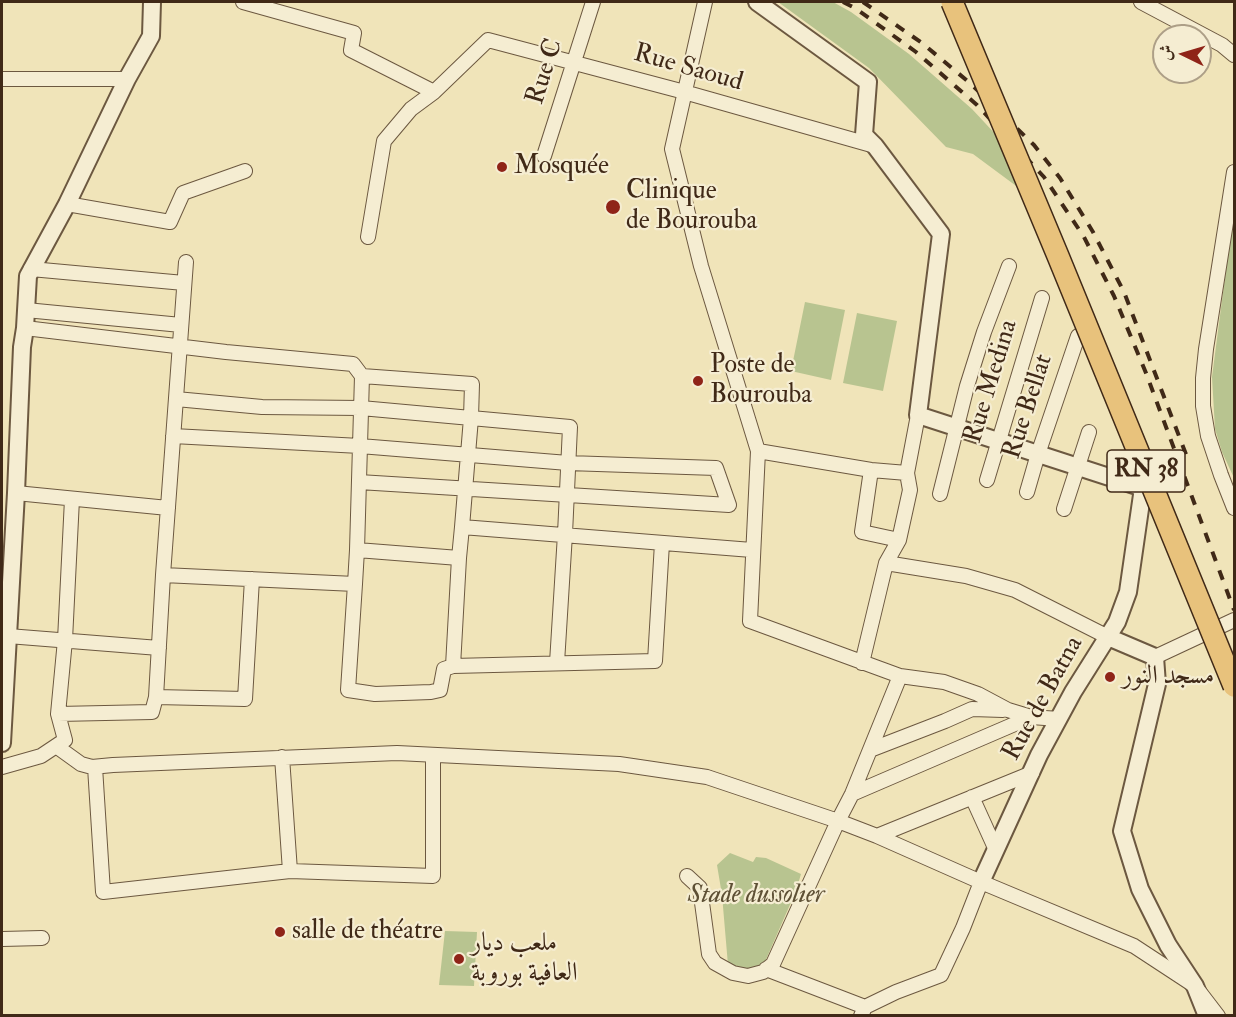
<!DOCTYPE html>
<meta charset="utf-8">
<style>
body{margin:0}
#map{position:relative;width:1236px;height:1017px;overflow:hidden;background:#f0e4b9;font-family:"IM FELL Double Pica",Amiri,serif}
canvas{display:block}
.frame{position:absolute;inset:0;border:3px solid #402917;pointer-events:none}
.north{position:absolute;left:1152px;top:24px;width:60px;height:60px;box-sizing:border-box;background:#f5edd2;border:2px solid #ad9f87;border-radius:50%;rotate:275deg;font-size:16px;font-weight:700;line-height:24px;text-align:center;color:#402917}
.north::after{content:'';display:block;margin:auto;width:21px;height:27px;background:#8f2418;clip-path:polygon(50% 0,100% 100%,50% 72%,0 100%)}
</style>
<div id="map">
<canvas width="1236" height="1017"></canvas>
<div class="frame"></div>
<div class="north">ش</div>
</div>
<script>
const context = document.querySelector('canvas').getContext('2d');
context.lineJoin = 'round';
function fill(path, color) { context.fillStyle = color; context.fill(path, 'evenodd'); }
const shape = rows => new Path2D(rows.map(r => 'M' + r).join(''));
function strokePath(path, color, width, dash) { context.strokeStyle = color; context.lineWidth = width; context.lineCap = dash ? 'butt' : 'round'; context.setLineDash(dash || []); context.stroke(path); }
function write(font, color, halo, rows, align = 'center') {
  context.font = font + ' "IM FELL Double Pica",Amiri,serif'; context.lineWidth = 4.5; context.setLineDash([]); context.textBaseline = 'middle'; context.strokeStyle = halo; context.fillStyle = color; for (const [text, x, y, turn = 0] of rows) {
    context.save(); context.translate(x, y); context.rotate((+turn || 0) * Math.PI / 180); context.textAlign = isNaN(turn) ? turn : align; if (halo) context.strokeText(text, 0, 0); context.fillText(text, 0, 0); context.restore();
  }
}
const green = shape([
 [778,2,833,2,851,12,909,54,972,109,1012,152,1027,194,973,154,946,147,869,68],
 [1234,208,1234,478,1222,452,1215,429,1212,377],
 [805,302,845,310,831,380,791,371],
 [857,313,897,321,883,391,843,383],
 [730,853,753,862,756,857,766,858,801,874,796,891,764,964,747,970,728,965,722,895,717,865],
 [445,931,477,932,474,986,439,985]
]);
const minor = shape([
 [243,2,354,33,351,50,434,92,488,40,677,90,875,146],
 [705,2,672,149,701,266,758,451,750,621,900,676,944,682,978,694,1008,710,1031,717,1059,719],
 [1141,2,1222,45,1234,55],
 [2,79,127,79],
 [544,156,593,2],
 [1234,172,1206,349,1203,378,1203,406,1208,436,1221,475,1234,508],
 [67,204,170,222,183,193,245,171],
 [368,237,384,141,411,109,434,92],
 [31,269,184,283],
 [26,310,181,325],
 [25,328,226,352,353,364,362,376,472,384,471,418,462,527],
 [176,399,262,407,361,408,570,427,565,534,557,663],
 [173,436,360,446,568,463,716,468,729,505,359,482],
 [758,451,871,470,907,473,918,415],
 [871,470,862,532,899,540],
 [987,480,1042,298],
 [1027,492,1038,454,1078,336],
 [16,493,168,508],
 [940,494,967,386,984,332,1009,266],
 [1064,509,1089,432],
 [357,550,362,376],
 [886,563,966,576,1015,590,1108,637],
 [163,575,355,584,357,550,459,558,462,527,752,550],
 [355,584,348,690,375,694,431,692,440,690,444,669,453,666,655,661,662,543],
 [8,636,159,648],
 [1155,657,1234,620],
 [862,663,886,563,899,540,910,490,907,473],
 [453,666,459,558],
 [156,697,163,575,186,262],
 [58,714,65,640,72,499],
 [56,746,81,764,92,767,113,765,397,753,619,764,707,777,838,821,877,836,981,882,1134,946,1195,986,1218,1016],
 [870,750,945,721,972,709,1003,710],
 [282,757,290,871],
 [2,767,41,756,65,740,58,714,152,712,156,697,245,699,252,579],
 [95,767,103,892,290,871,433,876,433,755],
 [852,794,1031,717],
 [972,797,996,850],
 [877,836,1032,773],
 [687,876,700,888,709,954,715,963,733,973,748,976,763,972,773,964,838,821,852,794,900,676],
 [2,939,42,938],
 [766,969,865,1007],
 [861,1016,865,1007,896,992,941,975,963,928,981,882]
]);
const tertiary = shape([
 [757,2,868,82,864,135,875,146,941,234,918,415,1143,488,1128,592,1117,622,1073,692,1039,755,981,882],
 [1108,637,1155,657,1157,684,1122,831,1140,889,1168,945,1195,986,1207,1016],
 [2,743,16,493,22,347,25,328,28,276,67,204,127,79,151,36,152,2]
]);
const rail = shape([
 [843,2,855,8,916,52,977,105,1044,177,1084,237,1114,296,1146,373,1234,610],
 [863,2,922,43,971,84,1034,145,1060,178,1093,232,1124,292,1187,457]
]);
const primaryBridge = shape([
 [952,2,1058,256,1234,686]
]);
const markers = [
 [502,167,6,"#8f2418"],
 [613,207,8,"#8f2418"],
 [698,381,6,"#8f2418"],
 [1110,677,6,"#8f2418"],
 [280,932,6,"#8f2418"],
 [459,959,6,"#8f2418"]
];
const shields = [
 [1146,471,78]
];
const shieldNames = [
 ["RN 38",1146,471]
];
const streetNames = [
 ["Rue Saoud",688,69,16],
 ["Rue C",546,72,-72],
 ["Rue Medina",992,382,-73],
 ["Rue Bellat",1029,407,-72],
 ["Rue de Batna",1044,699,-61]
];
const poiNames = [
 ["Mosquée",514,167],
 ["Clinique",626,192],
 ["de Bourouba",626,222],
 ["Poste de",710,366],
 ["Bourouba",710,396],
 ["مسجد النور",1122,677],
 ["salle de théatre",292,932],
 ["ملعب ديار",471,944],
 ["العافية بوروبة",471,974]
];
const parkNames = [
 ["Stade dussolier",756,896]
];
fill(green, '#b8c490');
strokePath(minor, '#6c5840', 16);
strokePath(tertiary, '#6c5840', 20);
strokePath(minor, '#f5edd2', 14);
strokePath(tertiary, '#f5edd2', 16);
strokePath(rail, '#402917', 4, [10, 10]);
strokePath(primaryBridge, '#402917', 24, []);
strokePath(primaryBridge, '#e8c27c', 21);
for (const [x, y, r, color] of markers) { const dot = new Path2D(); dot.arc(x, y, r, 0, 2 * Math.PI); context.fillStyle = color; context.fill(dot); strokePath(dot, '#f5edd2', 2); }
for (const [x, y, w] of shields) { const box = new Path2D(); box.roundRect(x - w / 2, y - 21, w, 42, 4.5); context.fillStyle = '#f5edd2'; context.fill(box); strokePath(box, '#402917', 1.5); }
write('bold 24px', '#402917', null, shieldNames);
write('26px', '#402917', '#f5edd2', streetNames);
write('26px', '#402917', '#f5edd2', poiNames, 'left');
write('italic 26px', '#5e5035', '#f5edd2', parkNames);
</script>
